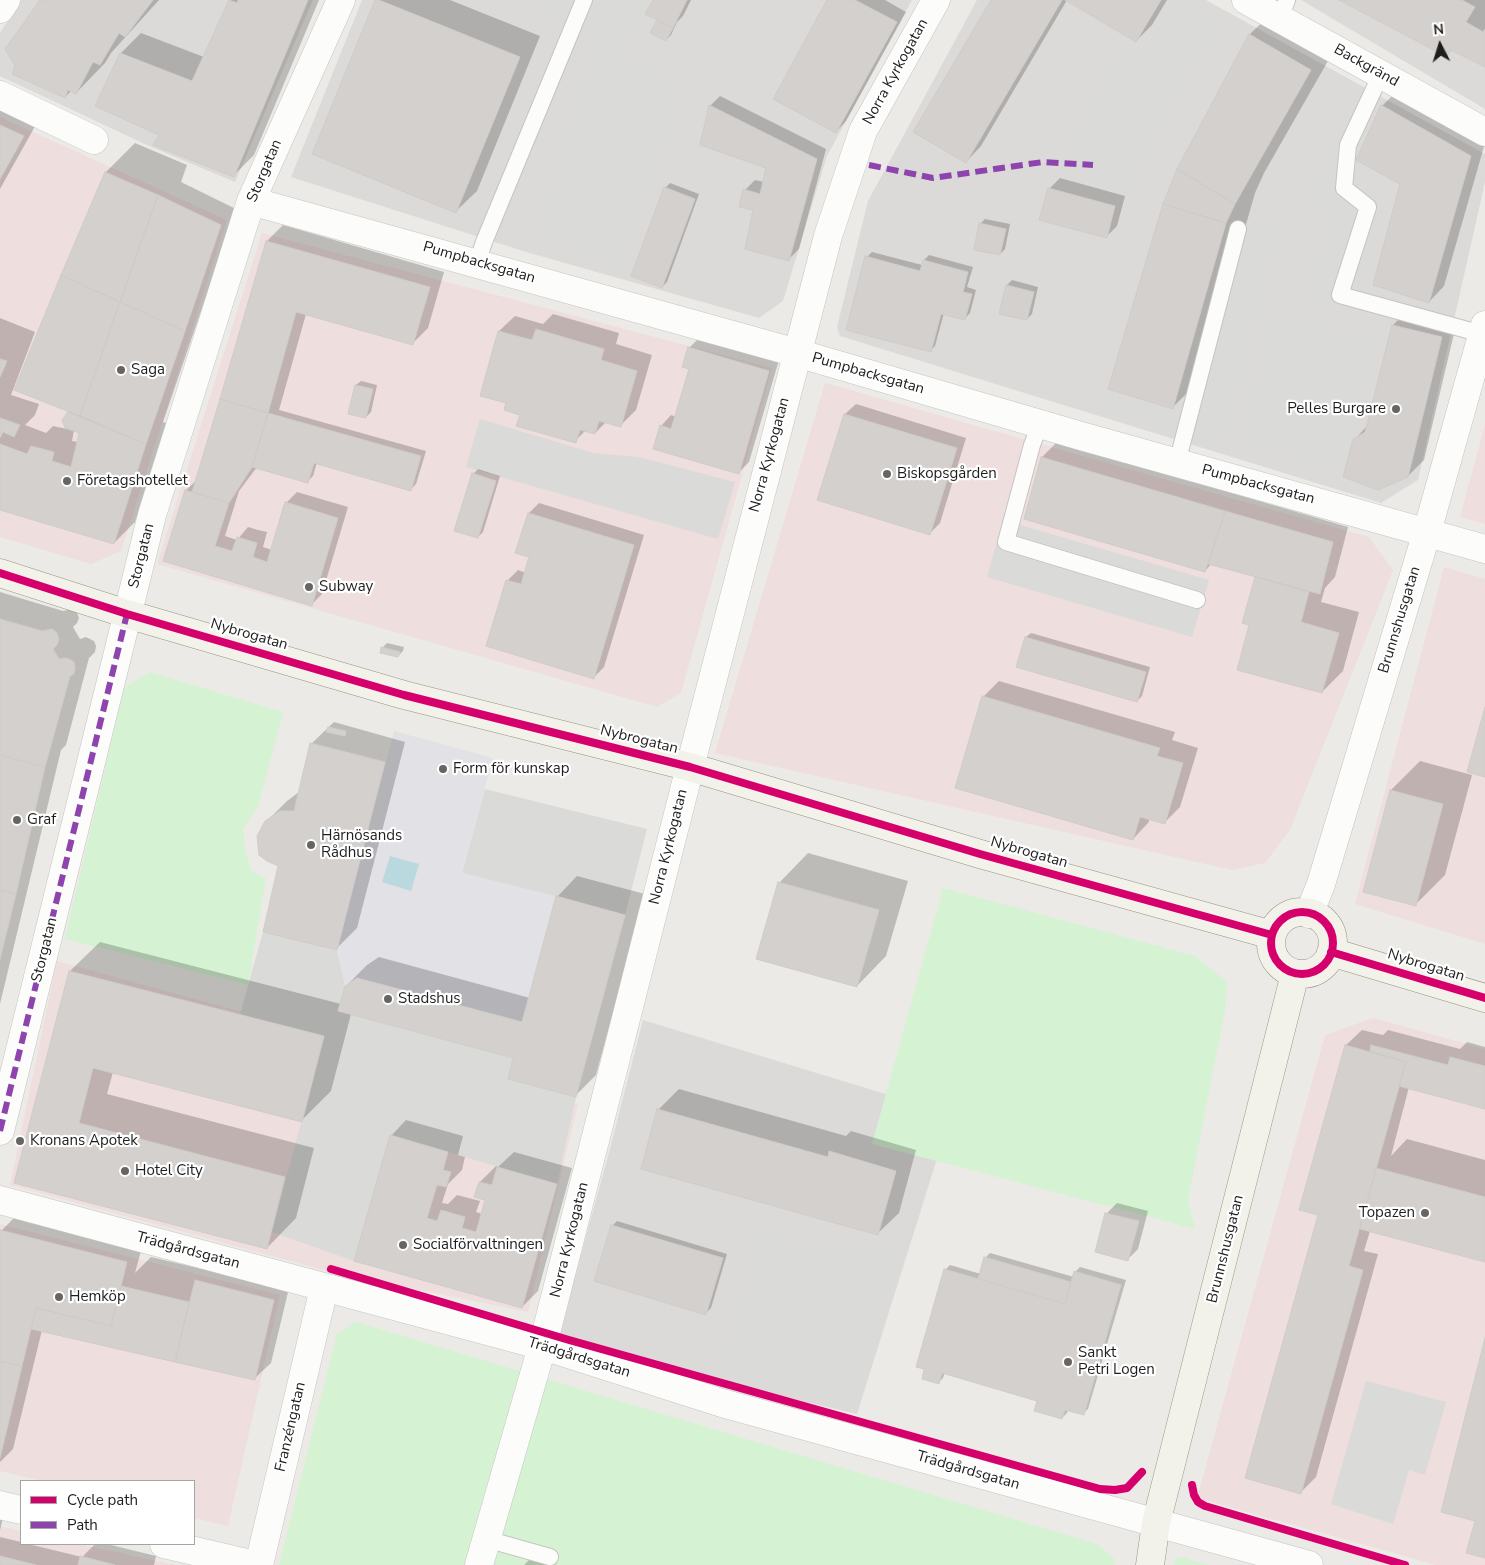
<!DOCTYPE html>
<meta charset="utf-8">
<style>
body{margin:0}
#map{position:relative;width:1485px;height:1565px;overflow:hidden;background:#eceae7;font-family:"Nunito Sans",sans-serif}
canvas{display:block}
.legend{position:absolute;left:20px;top:1480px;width:175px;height:65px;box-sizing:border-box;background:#fff;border:1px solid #a5a5a5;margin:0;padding:6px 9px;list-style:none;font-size:15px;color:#1e1e1e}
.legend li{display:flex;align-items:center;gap:10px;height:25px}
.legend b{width:25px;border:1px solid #a5a5a5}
.north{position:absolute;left:1415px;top:20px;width:50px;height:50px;-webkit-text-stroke:4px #fff;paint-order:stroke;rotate:355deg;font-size:14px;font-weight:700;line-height:20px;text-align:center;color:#1e1e1e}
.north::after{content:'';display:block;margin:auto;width:18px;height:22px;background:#1e1e1e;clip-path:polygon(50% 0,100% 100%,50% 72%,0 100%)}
</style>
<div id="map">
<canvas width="1485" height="1565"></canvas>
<ul class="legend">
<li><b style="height:6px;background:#d6006c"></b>Cycle path</li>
<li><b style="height:6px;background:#8e44ad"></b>Path</li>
</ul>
<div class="north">N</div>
</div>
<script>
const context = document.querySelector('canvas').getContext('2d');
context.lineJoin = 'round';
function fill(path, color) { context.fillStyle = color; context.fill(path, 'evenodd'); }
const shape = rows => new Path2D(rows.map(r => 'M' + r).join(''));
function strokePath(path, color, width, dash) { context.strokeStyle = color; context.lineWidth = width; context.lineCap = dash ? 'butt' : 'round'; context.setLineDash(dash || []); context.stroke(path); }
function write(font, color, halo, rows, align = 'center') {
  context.font = font + ' "Nunito Sans",sans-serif'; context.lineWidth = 4.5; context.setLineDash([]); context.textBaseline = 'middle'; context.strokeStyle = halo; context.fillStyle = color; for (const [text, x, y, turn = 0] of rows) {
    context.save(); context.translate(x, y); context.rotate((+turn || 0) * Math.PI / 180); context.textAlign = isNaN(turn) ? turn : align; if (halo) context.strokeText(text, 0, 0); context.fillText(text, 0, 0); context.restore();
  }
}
const residential = shape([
 [21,0,313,0,235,182,149,146,0,76,0,33],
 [362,0,912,0,827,156,783,301,759,318,526,252,291,177],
 [977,0,1206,0,1485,154,1485,182,1418,480,1381,503,840,336,837,327,868,201],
 [1301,0,1485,0,1485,109],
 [643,1020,951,1114,857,1414,557,1342,606,1164]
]);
const commercial = shape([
 [0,117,227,220,121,551,91,564,0,537],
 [262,233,772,368,681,693,657,707,157,564],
 [825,383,1369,537,1393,570,1290,830,1265,863,1232,870,715,753],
 [1485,425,1485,524,1460,517],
 [1444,567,1485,579,1485,944,1355,904],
 [57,961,578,1104,528,1312,331,1272,10,1185],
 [1373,1018,1485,1049,1485,1565,1436,1565,1197,1498,1325,1035],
 [0,1224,280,1295,228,1526,194,1518,194,1481,43,1481,0,1471],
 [0,1526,21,1531,21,1544,79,1544,176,1565,0,1565]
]);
const religious = shape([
 [548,0,646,0,619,52,551,22],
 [1171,0,1177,0,1219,19,1126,194,1054,178,1117,51,1137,59],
 [595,45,682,86,624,270,540,231],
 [1334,142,1352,154,1357,176,1383,211,1357,314,1311,301,1332,215,1305,199],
 [1235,218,1281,229,1221,446,1099,411,1107,393,1176,413],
 [1278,309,1379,345,1342,473,1236,437],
 [480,419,593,453,638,457,735,482,718,539,466,467],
 [1003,520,1209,580,1192,637,987,577],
 [485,789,647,829,625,915,462,873],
 [263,932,337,950,345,985,338,1011,513,1058,508,1079,576,1097,557,1184,390,1135,354,1261,272,1232,324,1037,240,1014],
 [762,1232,853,1258,859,1236,903,1249,857,1409,723,1371],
 [1366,1381,1446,1402,1425,1475,1409,1470,1393,1524,1331,1504]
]);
const park = shape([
 [149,672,283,712,258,807,243,829,245,850,252,872,266,878,248,985,65,939,124,688],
 [943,888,1195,956,1227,982,1225,1010,1188,1200,1195,1229,872,1144],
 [356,1322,1097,1544,1115,1560,1113,1565,279,1565,337,1334],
 [1177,1556,1210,1565,1174,1565]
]);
const plaza = shape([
 [394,731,493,758,462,873,556,896,522,1022,357,978,345,985,337,950]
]);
const water = shape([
 [390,856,419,864,411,891,382,882]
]);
const shadow = shape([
 [41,0,159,0,111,53,105,63,76,93,71,91,65,97],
 [230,0,319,0,254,155,234,175,161,134,121,53,141,33,204,57],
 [376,0,450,0,540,36,477,191,456,211],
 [654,0,691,0,683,16,677,22,671,35,666,40,658,21],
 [828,0,885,0,906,12,846,121,836,132],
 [992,0,1167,0,1152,25,1136,41,1067,0,981,146,966,162],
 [1341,0,1485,0,1485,66,1453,49,1447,55],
 [1280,5,1340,40,1264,173,1255,193,1202,378,1173,407,1179,169,1250,34],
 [1398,90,1485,143,1444,286,1429,302,1382,106],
 [720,96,826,149,799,249,789,259,755,209,745,190,755,180,764,182,767,167,710,106],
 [0,102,38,121,0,189],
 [135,143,187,165,181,182,236,209,163,422,166,423,135,522,114,543,0,509,0,318,35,332,11,395,39,404,35,415,25,425,46,433,53,426,67,429,63,420,71,411,16,389,106,172],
 [74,430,80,433,78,442,72,441],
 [1060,178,1125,196,1117,226,1106,237,1049,189],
 [670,183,699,194,667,282,662,287,665,188],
 [985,219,1010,224,1005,249,1000,254,980,224],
 [283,225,444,272,428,328,412,344,306,314,279,410,426,451,416,484,411,489,317,462,313,476,308,481,257,467,239,491,225,536,237,540,248,527,258,530,267,532,263,547,272,550,286,503,297,492,348,507,322,594,311,605,165,560,186,490,197,480,267,241],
 [872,252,922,265,924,260,929,255,973,267,967,287,976,290,970,313,965,318,944,313,935,346,930,351,867,257],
 [1012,280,1038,287,1032,314,1027,319,1007,285],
 [1409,309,1457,321,1424,460,1408,476,1354,440,1368,425,1393,325],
 [553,314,619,333,616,344,652,355,636,410,620,426,606,422,595,433,586,430,575,441,521,414,507,402,481,395,499,331,515,316,543,324],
 [699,338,779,360,749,462,738,473,661,426,671,415,676,417,690,368,689,348],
 [361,381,377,385,371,412,366,417,356,385],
 [856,404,966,438,940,523,930,533,819,499,845,414],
 [1057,442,1348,527,1335,577,1325,588,1321,602,1359,612,1343,671,1322,692,1251,624,1256,578,1258,576,1212,563,1205,571,1042,457],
 [478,469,500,476,483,532,478,537,473,474],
 [539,503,644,535,604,667,593,678,507,581,518,570,526,573,530,556,529,513],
 [0,592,63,611,73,609,77,613,79,618,77,623,73,627,80,639,86,637,94,641,96,646,95,652,89,658,66,745,61,750,0,1004],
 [1031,633,1150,667,1142,696,1137,701,1026,637],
 [387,643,404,647,403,651,398,656,382,648],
 [999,681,1175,732,1172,740,1198,748,1180,807,1164,823,1150,819,1148,823,1133,839,983,697],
 [334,722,405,742,357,928,336,949,280,865,266,822,287,801,299,792,311,744],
 [1420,761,1472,775,1445,875,1415,905,1364,891,1391,790],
 [808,853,908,881,886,956,857,986,779,883],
 [577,876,645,894,596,1075,575,1096,515,1057,351,1014,331,1091,301,1121,113,1072,107,1094,314,1148,296,1218,267,1248,15,1183,70,971,100,942,341,1004,346,986,367,965,379,957,530,998,557,897],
 [1362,1030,1383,1035,1388,1030,1460,1049,1467,1042,1485,1047,1485,1108,1409,1087,1391,1156,1407,1139,1485,1160,1485,1261,1370,1231,1364,1251,1378,1254,1316,1477,1300,1493,1320,1214,1346,1045],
 [679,1089,846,1136,851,1131,916,1150,899,1213,878,1233,658,1110],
 [406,1120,463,1136,458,1155,465,1157,462,1170,448,1184,442,1203,448,1204,457,1195,480,1201,476,1212,482,1214,486,1199,480,1182,496,1166,498,1167,514,1152,572,1168,538,1291,522,1307,356,1260,391,1136],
 [1117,1203,1148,1211,1138,1249,1127,1260,1107,1213],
 [17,1215,142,1247,135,1273,151,1257,206,1270,212,1265,290,1284,271,1363,255,1378,42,1330,13,1449,0,1462,0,1235,1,1231],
 [617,1221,727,1254,711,1308,706,1313,612,1226],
 [990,1253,1074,1277,1075,1272,1080,1267,1126,1280,1088,1409,1083,1413,1068,1409,1067,1413,1062,1418,1038,1400,945,1372,943,1378,938,1383,945,1270,950,1265,981,1274,985,1258],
 [0,1518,3,1518,0,1530],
 [0,1537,21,1542,21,1544,28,1544,82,1557,95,1544,107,1544,156,1556,154,1565,0,1565],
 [531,1558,557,1565,524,1565]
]);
const building = shape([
 [40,0,153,0,125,37,119,33,100,65,93,62,76,94,68,90,65,98,12,74,15,66,5,49,40,0],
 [229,0,237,3,238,0,308,0,234,177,153,145,159,135,95,106,120,53,192,81,229,0],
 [375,0,379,0,520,57,456,213,312,154,375,0],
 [653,0,687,0,673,28,645,14,653,0],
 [827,0,855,0,897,22,836,133,773,99,827,0],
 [991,0,1062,0,966,163,913,132,991,0],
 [1065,0,1161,0,1136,42,1065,0],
 [1339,0,1462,0,1475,7,1466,22,1483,32,1485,29,1485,67,1451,50,1447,57,1339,0],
 [657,20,673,28,666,41,650,33,657,20],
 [1249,34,1311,70,1235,204,1177,169,1249,34],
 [709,105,817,159,789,261,745,249,753,210,739,207,743,189,760,194,766,168,700,145,709,105],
 [1381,105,1471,156,1429,303,1373,285,1400,184,1356,160,1381,105],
 [0,125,24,136,0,179,0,125],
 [1177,169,1235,204,1226,223,1163,204,1177,169],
 [105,172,158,195,120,302,61,275,105,172],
 [664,187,695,199,662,288,631,276,664,187],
 [1048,188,1115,206,1107,238,1039,220,1048,188],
 [158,195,221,225,185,331,120,302,158,195],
 [1163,204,1226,223,1173,409,1108,389,1163,204],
 [979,223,1006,229,1000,255,974,250,979,223],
 [266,241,430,287,413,345,296,312,268,413,220,399,266,241],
 [865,256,920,271,923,260,968,272,963,292,972,294,965,320,941,314,931,352,846,330,865,256],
 [61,275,120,302,80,416,14,390,61,275],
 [1006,285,1034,292,1027,320,999,314,1006,285],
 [120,302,185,331,146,444,80,416,120,302],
 [1392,325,1442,337,1408,477,1378,490,1343,477,1353,439,1365,432,1392,325],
 [536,329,604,349,601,360,637,371,621,427,599,421,595,434,580,430,576,443,516,426,520,415,504,410,506,403,480,396,498,331,532,340,536,329],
 [688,347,769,371,739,474,653,449,660,425,671,429,689,369,682,367,688,347],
 [0,359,7,361,0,377,0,359],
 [355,385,373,389,366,418,348,414,355,385],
 [220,399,268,413,252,467,229,503,192,492,220,399],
 [68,412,146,444,114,544,0,510,0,444,27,454,31,446,54,452,52,461,71,467,79,433,65,428,62,420,68,412],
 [268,413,421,456,411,491,314,463,308,483,252,467,268,413],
 [844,414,957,448,930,535,817,500,844,414],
 [0,418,20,425,14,437,3,432,0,438,0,418],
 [1041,457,1225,511,1205,572,1024,519,1041,457],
 [472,473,496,481,478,538,454,531,472,473],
 [185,490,229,503,215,546,232,551,237,537,257,543,253,557,267,562,285,502,338,518,312,606,163,561,185,490],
 [1225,511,1333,542,1320,594,1208,564,1225,511],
 [528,513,634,545,594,679,486,646,506,580,521,584,529,557,515,553,528,513],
 [1255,577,1309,592,1301,622,1339,633,1322,693,1237,670,1249,625,1242,623,1255,577],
 [0,619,42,631,52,629,57,633,59,639,57,645,53,649,59,659,65,658,69,659,74,662,75,667,74,674,70,676,45,767,0,755,0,619],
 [1025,637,1146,672,1137,702,1016,667,1025,637],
 [381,647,400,652,398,657,380,653,381,647],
 [982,696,1160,748,1157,756,1183,763,1165,824,1140,817,1133,840,955,788,982,696],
 [1485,707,1485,777,1467,772,1485,707],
 [328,727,346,731,345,736,326,732,328,727],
 [310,743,385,762,337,950,263,932,278,866,267,861,259,855,257,836,265,821,280,811,294,811,310,743],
 [0,755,45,767,16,894,0,890,0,755],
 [1390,790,1443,804,1416,906,1363,892,1390,790],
 [778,882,879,910,857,987,756,959,778,882],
 [0,890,16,894,0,959,0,890],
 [556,896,625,915,576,1097,508,1079,513,1058,338,1011,345,986,357,978,522,1022,556,896],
 [69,971,324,1036,302,1122,93,1068,79,1123,285,1177,267,1249,14,1183,69,971],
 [1345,1045,1406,1062,1349,1266,1363,1270,1301,1494,1245,1478,1318,1215,1299,1210,1345,1045],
 [1371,1045,1448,1065,1450,1057,1485,1066,1485,1109,1399,1086,1406,1062,1370,1051,1371,1045],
 [657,1109,828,1157,829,1151,896,1171,878,1235,641,1169,657,1109],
 [390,1135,448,1152,443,1170,451,1172,446,1187,437,1185,427,1218,437,1221,441,1210,465,1217,462,1228,476,1232,485,1200,474,1197,479,1182,492,1185,497,1167,557,1184,522,1308,354,1261,390,1135],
 [1376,1168,1485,1197,1485,1262,1360,1229,1376,1168],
 [1105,1213,1139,1221,1128,1261,1095,1252,1105,1213],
 [611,1225,723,1258,706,1315,594,1281,611,1225],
 [0,1230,127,1262,111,1326,36,1308,22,1366,0,1361,0,1230],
 [984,1257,1071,1282,1065,1304,978,1279,984,1257],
 [944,1269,1065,1304,1074,1271,1121,1285,1084,1415,1065,1410,1062,1419,1034,1411,1037,1401,942,1373,939,1384,922,1379,924,1369,916,1367,944,1269],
 [195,1280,274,1300,255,1380,175,1362,195,1280],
 [121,1286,189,1302,175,1362,31,1329,36,1308,111,1326,121,1286],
 [1485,1338,1485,1558,1466,1553,1475,1521,1441,1512,1485,1338],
 [0,1361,22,1366,0,1458,0,1361],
 [0,1556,36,1565,0,1565,0,1556],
 [80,1556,115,1565,78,1565,80,1556]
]);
const lane = shape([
 [1280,19,1287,0],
 [1381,74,1348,145,1344,188,1368,207,1340,295,1482,334],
 [477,263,484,242,584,0],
 [1040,424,1032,445,1006,542,1197,600],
 [1177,463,1238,229],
 [486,1539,550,1557]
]);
const street = shape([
 [1246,0,1485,132],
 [0,9,6,0],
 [0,95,94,140],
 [251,201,797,353,1081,436,1485,549],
 [1309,914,1321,884,1427,532,1485,325],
 [0,1131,152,515,251,201,341,0],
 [0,1200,543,1346,722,1403,1309,1565],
 [0,1505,21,1510],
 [164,1544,255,1565],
 [259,1565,324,1288],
 [479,1565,546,1333,690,767,828,236,863,131,936,0]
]);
const secondary = shape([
 [0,573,127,614,404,695,690,767,980,854,1272,935],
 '1271 943a31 31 0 1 1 62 0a31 31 0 1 1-62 0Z',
 [1331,952,1485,998],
 [1150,1565,1156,1523,1295,974]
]);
const quiet = shape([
 [869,165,933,178,1043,162,1093,165],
 [0,1131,127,614]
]);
const cycleway = shape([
 [0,573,127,614,404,695,690,767,980,854,1272,935],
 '1271 943a31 31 0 1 1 62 0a31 31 0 1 1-62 0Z',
 [1331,952,1485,998],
 [331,1269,569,1340,1100,1489,1115,1490,1127,1488,1142,1472],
 [1192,1485,1194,1495,1198,1502,1205,1506,1405,1565]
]);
const markers = [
 [121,370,5,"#666564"],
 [1396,409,5,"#666564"],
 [887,474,5,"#666564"],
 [67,481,5,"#666564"],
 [309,587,5,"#666564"],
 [443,769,5,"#666564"],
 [17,820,5,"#666564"],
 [311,845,5,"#666564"],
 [388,999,5,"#666564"],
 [20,1141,5,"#666564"],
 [125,1171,5,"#666564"],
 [1425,1213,5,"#666564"],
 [403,1245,5,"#666564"],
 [59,1297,5,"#666564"],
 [1068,1362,5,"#666564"]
];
const streetNames = [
 ["Backgränd",1366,66,29],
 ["Norra Kyrkogatan",896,72,-61],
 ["Storgatan",265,171,-67],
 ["Pumpbacksgatan",479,263,16],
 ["Pumpbacksgatan",868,374,16],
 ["Norra Kyrkogatan",770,455,-75],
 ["Pumpbacksgatan",1258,485,15],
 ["Storgatan",142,556,-76],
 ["Brunnshusgatan",1400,620,-73],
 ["Nybrogatan",249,635,16],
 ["Nybrogatan",639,740,14],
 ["Norra Kyrkogatan",669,847,-76],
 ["Nybrogatan",1029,853,16],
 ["Storgatan",45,950,-76],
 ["Nybrogatan",1426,966,17],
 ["Norra Kyrkogatan",570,1240,-76],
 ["Brunnshusgatan",1226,1249,-76],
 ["Trädgårdsgatan",188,1251,15],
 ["Trädgårdsgatan",579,1358,17],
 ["Franzéngatan",291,1427,-77],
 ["Trädgårdsgatan",968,1471,16]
];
const poiNames = [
 ["Saga",131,370],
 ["Pelles Burgare",1386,409,"right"],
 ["Biskopsgården",897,474],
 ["Företagshotellet",77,481],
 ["Subway",319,587],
 ["Form för kunskap",453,769],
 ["Graf",27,820],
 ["Härnösands",321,836],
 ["Rådhus",321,853],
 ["Stadshus",398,999],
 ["Kronans Apotek",30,1141],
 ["Hotel City",135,1171],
 ["Topazen",1415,1213,"right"],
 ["Socialförvaltningen",413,1245],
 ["Hemköp",69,1297],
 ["Sankt",1078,1353],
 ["Petri Logen",1078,1370]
];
fill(residential, '#dbdad8');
fill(commercial, '#eededd');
fill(religious, '#dadad8');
fill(park, '#d5f2d3');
fill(plaza, '#e1e1e6');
fill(water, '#bad9df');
fill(shadow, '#0003');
fill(building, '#d3d0ce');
strokePath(building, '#cfccc8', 1);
strokePath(lane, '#c5c4c3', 18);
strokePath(street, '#c5c4c3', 29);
strokePath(secondary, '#95957f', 29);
strokePath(lane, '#fcfcfb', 16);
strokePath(street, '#fcfcfb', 28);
strokePath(secondary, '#f3f2ea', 28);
strokePath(quiet, '#8e44ad', 6, [12, 6]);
strokePath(cycleway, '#d6006c', 8);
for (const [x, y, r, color] of markers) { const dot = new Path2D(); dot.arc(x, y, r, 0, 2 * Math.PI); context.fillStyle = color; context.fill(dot); strokePath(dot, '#fff', 2); }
write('15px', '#1e1e1e', '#fff', streetNames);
write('15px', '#1e1e1e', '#fff', poiNames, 'left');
</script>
